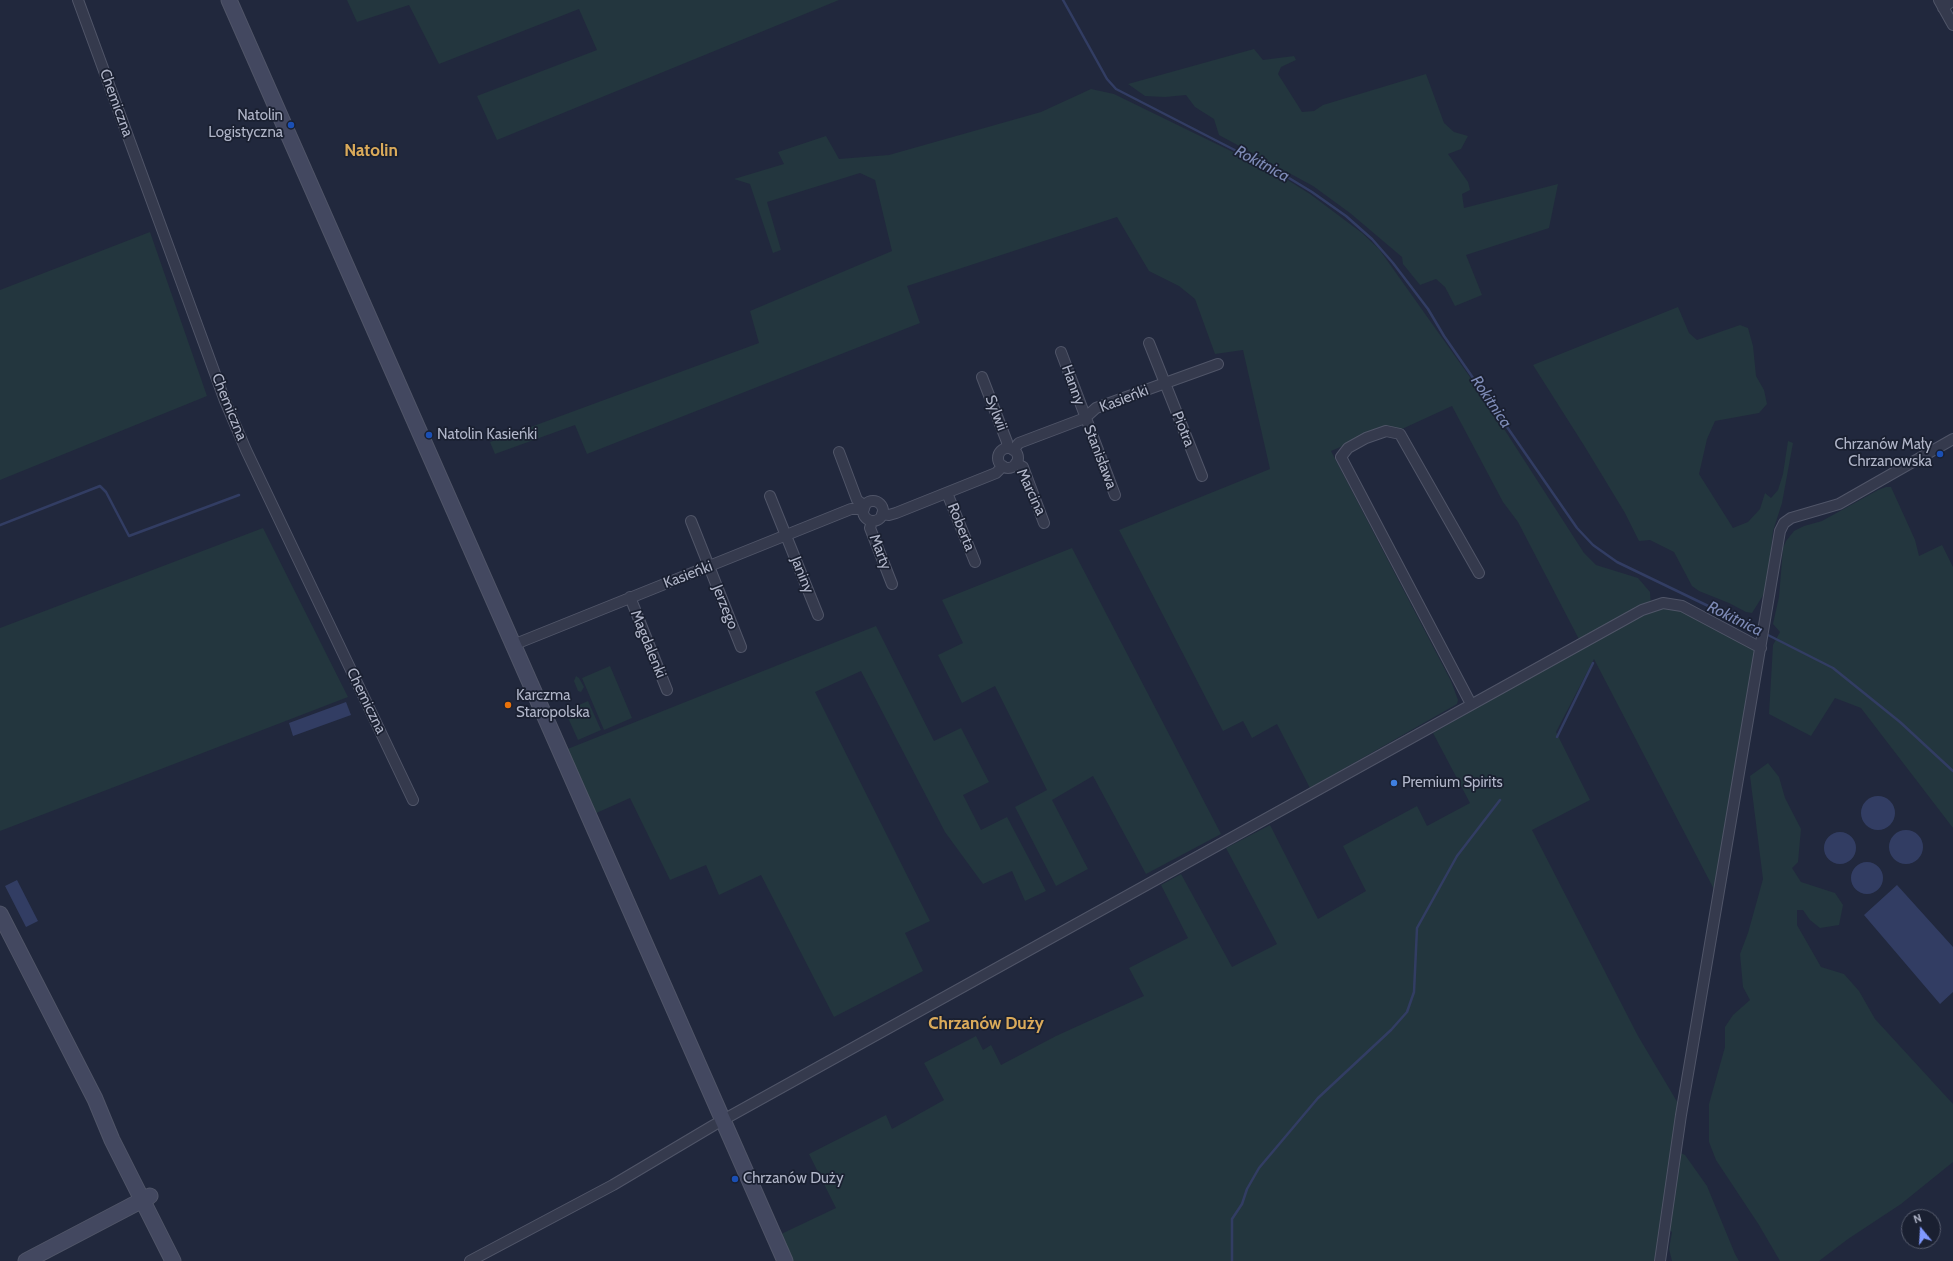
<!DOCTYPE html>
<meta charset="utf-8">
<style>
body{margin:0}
#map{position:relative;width:1953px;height:1261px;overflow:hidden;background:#21283d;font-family:Cabin,sans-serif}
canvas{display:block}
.north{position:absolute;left:1901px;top:1209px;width:40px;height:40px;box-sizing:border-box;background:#1a2031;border:1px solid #565c6d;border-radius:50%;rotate:342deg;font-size:11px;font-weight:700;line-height:16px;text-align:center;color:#b0b5c8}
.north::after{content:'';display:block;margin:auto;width:14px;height:18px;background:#8099fe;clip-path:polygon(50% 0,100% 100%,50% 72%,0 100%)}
</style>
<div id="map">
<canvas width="1953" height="1261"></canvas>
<div class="north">N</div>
</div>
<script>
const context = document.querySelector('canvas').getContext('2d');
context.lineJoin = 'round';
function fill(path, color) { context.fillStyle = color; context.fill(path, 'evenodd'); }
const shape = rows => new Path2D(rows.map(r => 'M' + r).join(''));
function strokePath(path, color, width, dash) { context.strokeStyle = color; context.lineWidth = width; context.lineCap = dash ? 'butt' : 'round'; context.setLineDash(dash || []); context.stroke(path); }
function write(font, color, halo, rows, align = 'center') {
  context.font = font + ' Cabin,sans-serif'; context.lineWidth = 3.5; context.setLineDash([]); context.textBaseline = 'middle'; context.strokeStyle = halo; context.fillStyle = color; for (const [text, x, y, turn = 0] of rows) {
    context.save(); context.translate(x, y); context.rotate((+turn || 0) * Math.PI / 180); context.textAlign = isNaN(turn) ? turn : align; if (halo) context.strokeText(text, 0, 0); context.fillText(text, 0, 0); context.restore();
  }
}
const green = shape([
 [347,0,839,0,497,140,477,96,597,50,579,9,439,64,409,5,357,22],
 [1254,49,1263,60,1294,56,1296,60,1281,67,1278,74,1302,112,1314,111,1323,105,1426,74,1444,123,1454,132,1468,136,1461,149,1448,154,1468,182,1470,190,1462,194,1464,208,1558,184,1549,228,1466,255,1482,295,1455,306,1445,287,1436,279,1420,285,1403,264,1402,257,1350,213,1313,186,1219,135,1214,119,1195,107,1186,95,1165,97,1145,96,1128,84],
 [1091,89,1114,94,1278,174,1310,194,1362,233,1379,249,1477,387,1584,553,1596,565,1638,578,1650,592,1651,607,1663,603,1761,648,1719,899,1594,659,1556,732,1590,800,1532,830,1638,1036,1682,1110,1676,1151,1685,1155,1707,1186,1735,1254,1739,1261,1672,1261,1669,1249,1672,1232,1665,1227,1660,1261,791,1261,779,1235,836,1208,809,1154,886,1115,892,1129,944,1100,924,1063,976,1036,983,1050,991,1045,1001,1065,1056,1036,1144,996,1129,968,1188,938,1161,885,1181,874,1232,967,1277,944,1226,848,1270,825,1318,919,1366,891,1343,846,1417,806,1427,826,1470,803,1433,733,1583,647,1518,522,1503,502,1452,406,1402,429,1383,429,1331,451,1451,681,1458,700,1457,704,1310,788,1277,724,1252,738,1243,721,1223,731,1119,530,1270,469,1243,350,1215,354,1195,299,1179,286,1149,271,1117,217,907,286,920,323,587,454,575,425,495,454,490,442,759,343,750,311,892,251,875,180,860,173,767,202,781,250,773,253,750,184,734,179,784,164,778,152,826,136,839,159,889,155,1041,112],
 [150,232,207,396,0,480,0,290],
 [1678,307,1689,333,1697,340,1740,325,1748,328,1753,346,1756,376,1764,390,1767,404,1759,413,1715,421,1707,439,1699,474,1733,528,1748,522,1760,509,1765,493,1771,498,1778,490,1783,474,1788,441,1793,443,1782,503,1773,531,1767,589,1752,613,1746,612,1729,603,1699,591,1692,586,1674,552,1650,540,1639,541,1625,513,1585,447,1533,365],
 [1886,487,1891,487,1915,540,1919,556,1942,545,1953,567,1953,828,1861,708,1835,698,1811,736,1769,714,1773,645,1780,632,1773,624,1779,597,1783,548,1786,541,1794,531,1804,526,1822,521,1878,490],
 [263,528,348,697,0,831,0,628],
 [1072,548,1221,834,1146,874,1093,776,1052,800,1088,869,1056,886,1015,807,1047,790,995,686,962,703,938,655,963,643,942,600],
 [876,626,934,741,961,728,989,782,963,795,981,830,1007,817,1046,891,1025,901,1012,871,983,884,945,832,861,671,815,692,930,921,905,933,923,971,834,1017,761,875,719,895,706,865,670,880,630,798,594,814,560,752],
 [610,666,632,718,604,730,582,678],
 [576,676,579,678,584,687,581,692,578,691,574,681],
 [588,701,601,730,578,740,565,711],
 [1768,763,1779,777,1785,798,1801,829,1798,862,1792,868,1801,882,1835,893,1843,905,1839,925,1820,928,1810,920,1803,910,1797,910,1797,925,1821,967,1844,974,1859,991,1875,1019,1953,1104,1953,1162,1901,1204,1848,1239,1819,1261,1780,1261,1759,1225,1716,1160,1709,1142,1709,1104,1725,1047,1725,1027,1733,1015,1750,1000,1743,987,1740,954,1748,933,1763,879,1750,776]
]);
const water = shape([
 [346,702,351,715,293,736,289,723],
 '1861 813a17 17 0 1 1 34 0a17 17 0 1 1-34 0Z',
 '1889 847a17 17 0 1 1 34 0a17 17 0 1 1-34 0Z',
 '1824 848a16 16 0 1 1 32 0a16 16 0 1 1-32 0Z',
 '1851 878a16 16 0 1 1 32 0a16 16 0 1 1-32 0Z',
 [17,880,38,921,26,927,5,886],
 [1897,885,1953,947,1953,992,1940,1004,1864,915]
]);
const stream = shape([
 [1063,0,1107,79,1116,89,1289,178,1312,192,1346,216,1372,239,1393,263,1428,309,1444,336,1577,528,1593,545,1617,562,1760,631],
 [0,525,100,486,106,492,129,536,239,495],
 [1766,634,1833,668,1900,722,1953,771],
 [1557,737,1593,663],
 [1232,1261,1232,1219,1242,1204,1247,1189,1259,1168,1318,1098,1391,1030,1407,1012,1414,992,1417,928,1457,856,1500,800]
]);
const street = shape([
 [78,0,225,401,246,450,413,800],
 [1939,0,1953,25],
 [1943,8,1953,0],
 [1149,343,1202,476],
 [1061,352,1115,495],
 [982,377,1007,442,1007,448],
 '998 458a10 10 0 1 1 20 0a10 10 0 1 1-20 0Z',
 [1013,450,1019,443,1085,418,1096,408,1218,364],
 [839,452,857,500,865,506],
 [1016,463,1023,467,1044,523],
 [947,493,975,562],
 [770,496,818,615],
 '863 511a10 10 0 1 1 20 0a10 10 0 1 1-20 0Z',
 [882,514,889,515,896,513,996,473,1003,466],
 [691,521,741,647],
 [872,521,870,528,892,584],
 [630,597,667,690],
 [513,645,851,509,864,509],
 [1471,704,1341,457,1348,448,1366,438,1386,431,1400,434,1479,573],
 [470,1261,613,1185,714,1125,1642,610,1663,603,1682,606,1761,648],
 [1660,1261,1681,1115,1780,531,1784,523,1791,518,1839,504,1953,439]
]);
const secondary = shape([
 [229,0,785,1261],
 [0,914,95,1099,112,1140,173,1261],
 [26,1261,150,1196]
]);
const markers = [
 [291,125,4,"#1a4fb4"],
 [429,435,4,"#1a4fb4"],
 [1940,454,4,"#1a4fb4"],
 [508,705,4,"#e8710a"],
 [1394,783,4,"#3f7fe0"],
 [735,1179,4,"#1a4fb4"]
];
const streetNames = [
 ["Chemiczna",116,103,70],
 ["Hanny",1073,385,70],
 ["Kasieńki",1124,399,-21],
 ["Chemiczna",229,407,68],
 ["Sylwii",996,413,69],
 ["Piotra",1183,429,68],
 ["Stanisława",1100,457,69],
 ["Marcina",1031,492,65],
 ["Roberta",961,527,68],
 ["Marty",880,552,69],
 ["Kasieńki",688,575,-21],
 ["Janiny",802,575,68],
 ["Jerzego",725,607,68],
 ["Magdalenki",648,644,68],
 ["Chemiczna",366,701,64]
];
const poiNames = [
 ["Natolin",283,116,"right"],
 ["Logistyczna",283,133,"right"],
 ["Natolin Kasieńki",437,435],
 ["Chrzanów Mały",1932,445,"right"],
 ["Chrzanowska",1932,462,"right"],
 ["Karczma",516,696],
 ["Staropolska",516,713],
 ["Premium Spirits",1402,783],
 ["Chrzanów Duży",743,1179]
];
const waterNames = [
 ["Rokitnica",1262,164,28],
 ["Rokitnica",1491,402,56],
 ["Rokitnica",1735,619,26]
];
const quarterNames = [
 ["Natolin",371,151],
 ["Chrzanów Duży",986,1024]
];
fill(green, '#23363e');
fill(water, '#323d63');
strokePath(stream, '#323d63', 2.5);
strokePath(street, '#505568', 12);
strokePath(secondary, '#505568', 17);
strokePath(street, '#353a4d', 10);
strokePath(secondary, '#434860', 15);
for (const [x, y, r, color] of markers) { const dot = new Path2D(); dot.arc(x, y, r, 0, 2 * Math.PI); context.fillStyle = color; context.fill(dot); strokePath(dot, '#1a2031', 1.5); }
write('15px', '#b0b5c8', '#1a2031', streetNames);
write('15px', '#b0b5c8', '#1a2031', poiNames, 'left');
write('italic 16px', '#7e8bb7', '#1a2031', waterNames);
write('bold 17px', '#daaa5a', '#1a2031', quarterNames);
</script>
